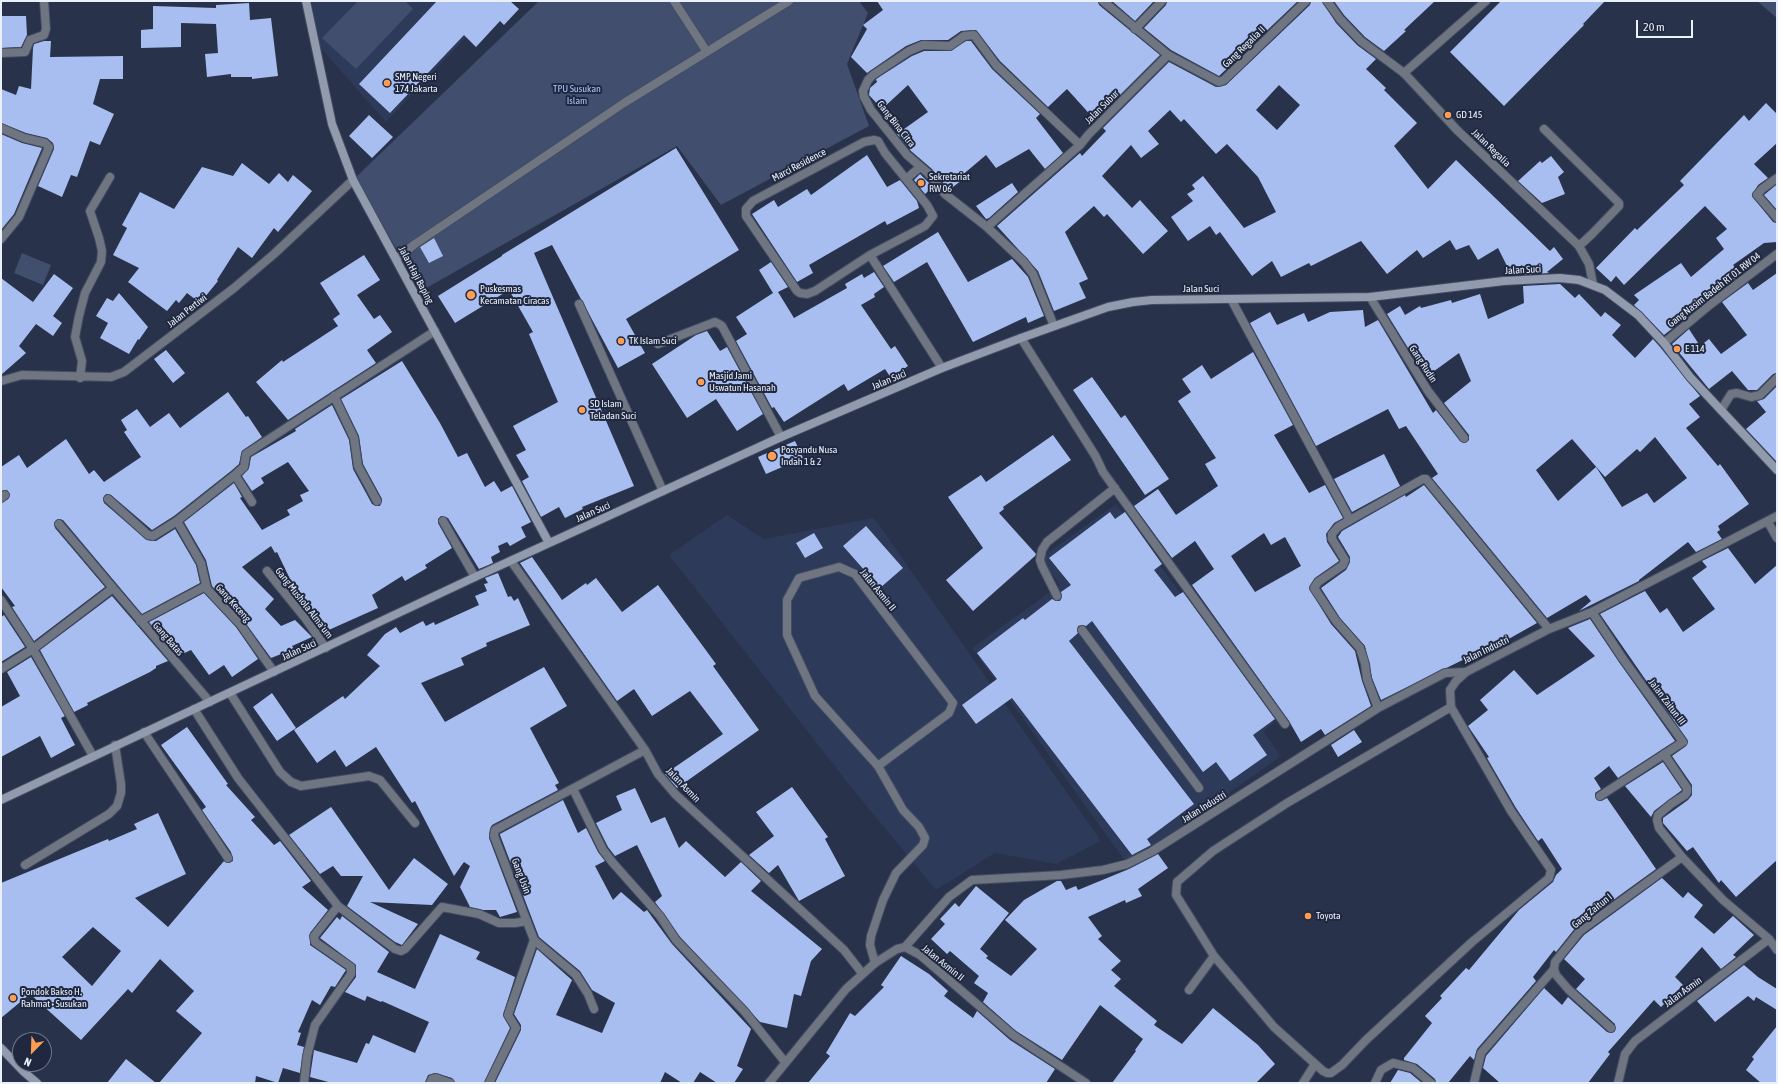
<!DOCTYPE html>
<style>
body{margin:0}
#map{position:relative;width:1778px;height:1084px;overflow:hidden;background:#28324a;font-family:"Asap Condensed",sans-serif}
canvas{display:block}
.frame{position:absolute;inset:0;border:2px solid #eaf0fc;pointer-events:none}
.north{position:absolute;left:12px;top:1032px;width:40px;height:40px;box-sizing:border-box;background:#1f283f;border:1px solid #70788b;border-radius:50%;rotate:203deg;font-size:11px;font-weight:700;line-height:16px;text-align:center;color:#eaf0fc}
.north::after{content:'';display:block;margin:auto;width:14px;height:18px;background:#fc9d53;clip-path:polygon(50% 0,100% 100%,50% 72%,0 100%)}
.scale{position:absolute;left:1636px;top:20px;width:57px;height:18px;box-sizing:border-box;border:2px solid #eaf0fc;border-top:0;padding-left:5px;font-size:12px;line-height:14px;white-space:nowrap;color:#eaf0fc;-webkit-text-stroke:3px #1f283f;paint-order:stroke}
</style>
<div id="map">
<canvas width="1778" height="1084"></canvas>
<div class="frame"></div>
<div class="north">N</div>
<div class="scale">20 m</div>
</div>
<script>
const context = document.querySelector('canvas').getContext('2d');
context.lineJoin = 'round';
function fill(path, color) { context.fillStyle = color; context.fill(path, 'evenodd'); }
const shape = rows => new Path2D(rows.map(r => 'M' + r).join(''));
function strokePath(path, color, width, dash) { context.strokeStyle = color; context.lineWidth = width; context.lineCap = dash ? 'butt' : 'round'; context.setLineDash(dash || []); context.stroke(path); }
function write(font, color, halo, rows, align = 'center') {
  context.font = font + ' "Asap Condensed",sans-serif'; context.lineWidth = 4; context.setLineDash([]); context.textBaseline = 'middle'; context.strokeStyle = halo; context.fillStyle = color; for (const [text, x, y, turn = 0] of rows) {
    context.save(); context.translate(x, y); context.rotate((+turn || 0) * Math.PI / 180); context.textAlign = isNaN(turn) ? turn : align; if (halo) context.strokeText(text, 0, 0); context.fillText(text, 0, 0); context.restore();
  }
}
const built = shape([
 [312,1,500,1,386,122,318,45],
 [1116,504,1274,723,1263,731,1281,756,1128,865,972,648,1060,585,1041,558],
 [727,515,764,539,874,518,1101,841,1056,864,995,853,936,890,855,792,669,555]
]);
const green = shape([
 [358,1,405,1,413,9,356,69,322,38],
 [539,1,859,1,868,13,847,64,869,126,721,205,677,146,421,291,355,178],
 [1757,1,1777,1,1777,18],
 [22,253,51,265,43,285,14,273]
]);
const building = shape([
 [437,1,510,1,519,9,504,25,500,21,476,47,464,35,390,113,359,84],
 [877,1,1098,1,1099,5,1160,55,1095,120,1067,89,1048,107,1000,61,976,30,961,31,948,40,921,40,906,46,867,73,851,57,867,29,863,25,883,10],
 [1112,1,1154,1,1135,21],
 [1167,1,1298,1,1219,76,1171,50,1144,28,1166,5],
 [1311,1,1322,1,1336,23,1357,45,1376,59,1366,69,1386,88,1384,90,1417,123,1394,146,1428,189,1456,160,1550,251,1554,247,1563,259,1547,272,1549,273,1522,275,1522,265,1510,272,1498,248,1478,260,1469,245,1456,250,1450,240,1423,258,1417,250,1387,274,1361,241,1311,266,1309,263,1281,277,1272,261,1252,276,1220,232,1216,235,1210,226,1188,241,1171,217,1193,201,1187,194,1195,189,1192,185,1203,176,1244,228,1276,212,1258,177,1227,144,1216,154,1184,119,1181,122,1170,110,1148,131,1159,144,1141,158,1131,145,1102,176,1132,208,1140,200,1168,231,1143,254,1107,214,1104,217,1094,206,1065,232,1088,279,1079,283,1086,298,1054,311,1038,271,997,226,1080,153,1082,156,1106,131,1103,128,1169,62,1216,87,1226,85,1310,5],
 [1279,85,1300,105,1277,130,1256,110],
 [1334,1,1435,1,1404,30,1406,31,1384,51,1365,37,1344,15],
 [1501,1,1605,1,1583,24,1584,25,1504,106,1450,52],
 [249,3,250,20,271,18,278,76,252,79,252,77,231,77,231,74,207,77,205,54,218,53,216,24,181,23,181,47,141,48,141,30,153,29,153,6,216,8,216,5],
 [1,16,26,16,27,35,21,47,1,48],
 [44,41,51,41,50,57,123,56,123,79,100,79,93,104,114,114,100,145,90,141,77,177,71,175,62,197,38,186,54,149,53,143,47,138,26,133,1,123,1,89,16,95,19,86,31,89,33,48,34,44],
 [966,41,971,41,992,69,1040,114,1036,118,1063,153,1045,169,1029,149,996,168,986,155,960,177,962,180,949,190,932,169,911,151,897,134,928,112,908,85,882,109,869,95,870,88,877,82,876,79,912,56,924,51,950,51],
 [1766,103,1777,114,1777,143,1754,164,1768,178,1758,185,1752,196,1773,222,1777,223,1777,242,1764,243,1733,265,1741,274,1682,318,1683,320,1664,335,1634,305,1639,300,1634,295,1681,263,1691,277,1724,249,1716,238,1727,229,1705,206,1624,285,1616,276,1611,282,1596,268,1635,228,1637,230,1684,185,1680,181,1744,115,1749,121],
 [369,115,393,137,372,158,349,136],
 [1,134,22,143,42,148,14,214,1,230],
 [676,148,739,250,626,319,645,353,618,368,552,245,534,253,634,486,582,507,583,509,565,518,559,507,541,517,522,481,529,477,516,455,526,450,513,426,558,402,529,334,533,332,509,290,455,323,438,296,502,256,502,255],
 [867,155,887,187,900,180,917,201,919,208,887,225,885,221,809,265,813,273,797,282,752,214,774,200,778,207,807,189,811,195],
 [1551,156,1564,172,1558,177,1565,194,1542,203,1518,181,1540,161,1542,163],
 [242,163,269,184,279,173,288,182,293,175,312,191,278,232,274,228,252,258,238,247,217,280,218,281,200,303,187,293,179,303,176,300,167,311,128,282,139,268,113,255,127,228,122,225,140,192,174,209,202,167,233,176],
 [920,174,933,187,925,194,914,180],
 [1012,183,1018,192,989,218,986,219,976,206],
 [1776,185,1777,186,1777,210,1764,195],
 [938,232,968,282,1012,259,1028,277,1044,316,1028,323,1026,317,973,342,927,262,894,282,883,266],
 [434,238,443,256,429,263,420,247],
 [364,255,380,280,357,295,374,319,380,315,392,332,367,350,376,363,288,420,256,382,282,360,283,362,338,326,333,319,340,314,320,283],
 [771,262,788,287,778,292,794,318,847,288,845,284,862,274,864,278,874,272,884,287,874,294,875,297,861,305,891,349,895,346,908,366,891,378,885,369,848,391,844,384,784,422,774,407,772,408,736,341,747,334,736,317,773,293,759,270],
 [1777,273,1777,373,1773,374,1757,390,1748,390,1732,371,1709,389,1672,344,1689,329,1700,346,1709,339,1721,354,1747,335,1722,302,1748,283,1753,290],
 [54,274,73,288,53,316,62,323,53,336,36,324,19,346,26,353,1,375,1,278,33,302],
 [1560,284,1575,298,1579,294,1601,317,1605,312,1621,325,1612,335,1635,358,1653,339,1660,347,1700,396,1689,404,1700,417,1686,428,1718,466,1720,464,1749,504,1718,526,1720,530,1717,532,1722,539,1696,552,1688,542,1639,580,1639,581,1579,611,1591,601,1586,595,1547,618,1432,478,1438,474,1406,426,1399,429,1388,409,1316,446,1250,323,1270,312,1277,325,1304,313,1308,322,1330,312,1363,310,1365,327,1378,320,1433,413,1436,410,1460,441,1464,443,1469,440,1469,435,1444,403,1471,381,1459,353,1426,377,1387,314,1400,306,1405,315,1420,306,1421,308,1451,300,1452,303,1480,294,1488,319,1524,303,1523,286],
 [1655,437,1687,478,1654,503,1647,493,1622,507,1596,467,1558,501,1536,470,1572,439,1605,477,1637,449,1640,452],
 [119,293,148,327,139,340,138,339,129,354,100,338,108,323,96,316,107,298,113,301],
 [707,331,720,351,727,347,763,414,737,431,716,399,687,418,652,364,696,335],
 [166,350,185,373,173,383,154,359],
 [1253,352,1293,425,1274,435,1309,493,1325,485,1343,518,1334,523,1326,534,1327,542,1339,561,1315,578,1309,588,1331,624,1355,651,1362,681,1371,706,1325,735,1321,729,1301,742,1289,721,1192,585,1214,569,1195,541,1172,558,1134,506,1158,489,1176,515,1218,486,1205,464,1216,458,1178,401,1191,392,1182,379,1202,365,1211,379],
 [1264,533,1271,545,1285,537,1301,566,1255,592,1231,556],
 [402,361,440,423,458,457,467,453,485,487,494,481,501,492,512,486,531,522,521,527,526,537,510,546,507,542,498,546,500,552,491,557,493,563,479,569,448,518,441,516,438,519,438,523,452,548,425,565,427,568,405,581,402,576,372,595,378,608,322,633,304,608,277,552,275,553,271,546,242,567,274,599,265,609,281,626,295,620,312,637,292,646,294,649,271,658,244,621,212,586,206,560,184,522,234,483,242,497,240,498,262,530,290,515,287,510,303,501,300,495,309,491,288,462,261,478,264,483,252,491,242,476,249,468,251,457,296,431,295,429,332,405,349,440,353,469,372,504,376,506,380,506,382,499,363,464,359,436,341,399],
 [1092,377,1121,418,1125,415,1169,479,1145,495,1073,390],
 [1777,386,1777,462,1746,429,1766,412,1757,401,1764,399],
 [228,392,246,417,248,416,262,437,242,451,239,464,231,471,174,516,152,530,111,495,106,494,103,498,104,503,147,540,156,541,175,529,196,565,200,583,142,614,63,520,58,519,54,523,55,528,105,587,34,641,14,610,12,607,15,606,1,587,1,503,8,499,10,495,7,490,1,491,1,467,19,455,27,468,66,439,89,474,94,470,104,482,141,457,124,432,127,430,121,420,137,409,150,427,169,413,180,428],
 [1053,435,1071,460,1003,507,1004,509,999,513,1036,554,1035,556,973,611,946,580,983,548,948,497,981,475,986,482],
 [795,441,803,458,766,474,758,457],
 [1384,454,1400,486,1352,512,1334,479],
 [1424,485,1537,623,1482,654,1481,651,1381,700,1372,678,1365,646,1340,618,1321,588,1346,570,1350,562,1350,557,1338,537,1342,531,1405,495,1406,497],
 [1110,512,1115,519,1125,512,1162,564,1154,570,1175,597,1183,592,1275,719,1253,735,1267,755,1230,781,1216,762,1203,772,1092,621,1086,626,1082,625,1078,626,1077,630,1078,633,1069,641,1194,804,1147,839,1151,845,1132,855,1012,698,976,724,962,705,997,679,977,653,1023,618,1025,620,1052,599,1056,601,1060,601,1062,597,1061,592,1071,585,1049,558],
 [866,526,903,568,880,588,843,546],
 [814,533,823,548,805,558,796,543],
 [1728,548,1755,584,1777,565,1777,860,1736,897,1721,880,1719,883,1693,847,1687,851,1663,823,1663,818,1688,800,1692,795,1692,785,1672,756,1686,746,1688,741,1600,614,1645,591,1660,613,1667,608,1683,632,1715,609,1692,578,1707,567,1702,561],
 [532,557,562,600,586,583,587,585,596,578,622,612,658,585,716,664,713,666,759,730,677,788,665,774,723,734,690,691,652,716,634,689,617,701,520,563],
 [498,573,508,597,511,596,514,601,518,598,530,625,486,643,487,646,461,658,464,665,421,683,445,722,544,667,567,706,530,728,559,783,555,785,558,790,492,825,490,829,489,838,517,912,500,917,496,910,483,910,470,907,460,887,470,866,464,862,454,876,415,801,412,803,376,747,346,767,335,750,317,763,294,730,343,696,345,699,380,666,367,655,385,634,396,627,400,633,423,621,426,626,434,622,435,625,479,605,475,596,487,591,484,584,488,583,485,578],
 [204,593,236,627,258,659,232,677,224,665,209,675,191,650,178,656,149,622],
 [112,596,168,661,156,666,156,668,150,672,87,703,88,705,74,712,40,650],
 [4,615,25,647,1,662,1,617],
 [1590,619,1619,662,1675,741,1618,778,1609,766,1594,778,1601,789,1595,793,1596,799,1601,801,1607,798,1656,869,1576,927,1556,952,1554,950,1533,977,1536,981,1477,1049,1474,1060,1470,1056,1448,1083,1436,1083,1435,1079,1417,1064,1404,1060,1404,1058,1432,1023,1425,1016,1442,998,1440,996,1466,968,1469,970,1519,910,1553,882,1556,875,1562,869,1542,838,1538,841,1516,808,1487,758,1489,757,1468,726,1488,710,1480,700,1514,670,1537,695,1595,656,1568,628],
 [31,657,65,716,61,718,75,745,51,758,40,736,1,757,1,707,20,696,7,672],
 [272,693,296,728,277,741,253,707],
 [187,727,228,784,226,785,255,817,251,820,274,845,280,841,311,881,302,887,328,910,310,933,310,945,346,970,335,987,331,986,320,1005,312,1000,298,1032,301,1033,297,1045,304,1047,300,1073,283,1068,278,1083,256,1076,255,1083,159,1083,202,1033,176,1011,194,991,160,959,132,993,128,989,81,1040,30,994,1,1018,1,883,108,839,109,841,137,829,134,824,158,813,186,874,135,898,168,927,224,861,228,863,233,861,231,852,202,810,206,807,161,745],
 [93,927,121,951,92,986,62,957],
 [1354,730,1362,742,1338,757,1331,745],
 [1663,762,1682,790,1654,811,1651,817,1625,786],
 [792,787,828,837,825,839,845,876,799,901,778,865,769,873,749,855,774,836,756,812],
 [635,788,651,823,665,817,679,848,686,841,725,877,741,862,761,881,751,891,822,949,811,961,801,996,794,994,787,1028,760,1022,680,937,655,902,662,896,637,845,615,856,608,847,596,823,622,810,616,796],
 [563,800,578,833,586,828,598,852,605,861,595,866,613,900,621,892,644,912,647,910,672,944,751,1029,737,1066,743,1069,734,1083,717,1083,700,1072,693,1083,682,1083,665,1072,660,1083,495,1083,521,1030,521,1025,514,1014,537,949,573,981,572,980,556,1015,602,1033,615,1003,592,990,580,971,539,937,500,835,500,834],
 [331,807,389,890,414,858,448,884,432,905,370,902,418,924,402,945,395,942,347,906,363,876,341,876,333,866,320,874,289,835],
 [1158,854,1168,868,1138,889,1142,896,1126,903,1125,900,1088,917,1102,936,1098,939,1121,961,1111,970,1121,979,1114,986,1157,1021,1154,1025,1182,1044,1213,1008,1258,1045,1275,1064,1256,1083,1112,1083,1136,1051,1135,1050,1143,1039,1100,1005,1062,1060,1016,1031,983,1002,988,993,974,983,979,976,950,951,947,954,931,939,945,924,940,919,955,903,959,907,976,886,1009,913,980,949,988,956,986,958,1011,976,1037,949,1005,920,1024,900,1057,881,1061,881,1066,890,1076,886,1078,890,1129,869],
 [1662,878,1683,898,1688,892,1703,905,1694,917,1714,934,1733,916,1754,935,1733,955,1736,957,1721,969,1702,947,1675,977,1683,985,1661,1007,1654,1000,1608,1052,1610,1054,1588,1083,1500,1083,1483,1068,1486,1056,1544,988,1562,1005,1568,997,1607,1032,1612,1033,1615,1031,1615,1024,1576,989,1585,979,1564,959,1584,935],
 [342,916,389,952,377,972,415,989,440,934,480,952,476,959,515,977,503,1015,510,1028,484,1083,455,1083,452,1078,435,1073,428,1075,425,1083,332,1083,310,1077,314,1050,357,1063,366,1043,369,1044,373,1035,415,1053,429,1022,382,1001,381,1002,367,996,365,1001,345,992,356,977,356,965,320,938,337,917,340,920],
 [901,956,929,974,948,991,944,996,973,1018,977,1011,1010,1040,1055,1069,1046,1083,808,1083,830,1056,826,1053,850,1013,855,1016,884,987,881,985],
 [1744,965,1758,977,1777,989,1777,1010,1756,997,1754,1001,1748,996,1715,1022,1697,1001],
 [1777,1026,1777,1083,1761,1083,1746,1070,1754,1059,1752,1057],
 [126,1059,156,1083,107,1083],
 [1398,1070,1410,1073,1422,1083,1390,1083]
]);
const lane = shape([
 [674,1,707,52],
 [1404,73,1486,1],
 [1544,129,1619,203,1619,206,1592,234,1579,246],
 [396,259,415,244,624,103,789,1],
 [579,304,663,491],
 [1021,338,1096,457,1103,472,1285,724],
 [658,344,715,322,719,324,722,326,781,437],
 [1721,410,1731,394,1737,393,1751,397,1760,395,1777,378],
 [443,521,475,577],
 [1768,522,1777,538],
 [1057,596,1042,566,1040,560,1042,550,1047,542,1115,488],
 [1082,630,1199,788],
 [230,693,280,772,291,782,301,786,369,776,380,780,415,823],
 [1451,707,1511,811,1551,870,1549,878,1472,942,1366,1040,1342,1065,1331,1073,1327,1073,1323,1071,1274,1027,1214,956,1176,895,1177,882,1213,851,1287,803,1451,707,1450,690,1456,681,1466,672],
 [144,732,228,858],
 [25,865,109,814,117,806,121,793,121,784,115,745],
 [875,963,870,945,871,936,883,900,896,873,923,845,925,838,919,827,903,810,878,766,815,696,787,635,787,600,799,578,839,567,855,574,953,703,949,713,878,766],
 [1189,990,1214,956],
 [1303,1083,1315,1064]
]);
const street = shape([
 [1103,1,1168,55,1219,82,1224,80,1306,1],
 [1327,1,1340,19,1361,41,1404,73,1457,130,1579,246,1589,264,1593,284],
 [1135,29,1162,1],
 [1,53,25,52,30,40,44,35,46,29,44,1],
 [1,128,24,138,45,143,49,147,19,217,1,239],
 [874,140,878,141,885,153,927,205,933,216,925,226,870,255,815,291,807,294,800,293,797,291,746,216,746,209,753,201,864,142,874,140],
 [1777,178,1762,189,1757,195,1777,218],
 [906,179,920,167],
 [987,227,1080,145,1089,134,1168,55],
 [870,255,942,368],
 [1370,297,1428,391,1464,438],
 [1231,299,1350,520,1423,479,1426,479,1549,629],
 [1054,326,1033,274,1024,262,987,227,945,194,928,173,907,155,871,110,864,97,863,91,868,80,873,75,909,51,923,45,950,46,964,36,974,35,996,65,1080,145],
 [1664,343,1711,304,1777,254],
 [80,378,82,361,75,337,79,316,85,293,101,262,102,251,99,238,90,211,110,177],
 [1,381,22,375,111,377,124,372,234,288,274,254,353,180],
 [334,396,354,438,358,466,377,501],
 [235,475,252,502],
 [1,498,5,495],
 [108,499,148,535,153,536,177,521,235,475,244,467,246,454,435,331],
 [1350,520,1338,527,1332,534,1332,539,1345,560,1343,565,1318,582,1314,588,1336,621,1360,648,1365,664,1367,679,1378,708],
 [177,521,201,563,207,589,240,624,274,672],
 [511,561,645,750,658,774,675,794,844,950,862,973],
 [267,571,305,618,326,648],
 [113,588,210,702],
 [1,600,33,649,93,756],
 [1592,612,1623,659,1683,742,1600,796],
 [140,621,206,586],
 [1,669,33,649,113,588,59,524],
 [194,709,238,778,338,906,395,949,401,951,405,949,442,907,479,914,499,923,515,923,527,921],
 [1664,754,1687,788,1687,792,1685,795,1671,804,1658,815,1657,820,1659,828,1682,857,1723,900,1769,939,1777,950],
 [573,789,603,850,613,863,660,916,676,940,745,1012,785,1062],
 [534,940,576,975,588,994,594,1009],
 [905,947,949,897,972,880,1061,875,1103,870,1127,864,1151,852,1378,708,1445,673,1466,672,1549,629,1592,612,1777,516],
 [1611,1028,1569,990,1556,975,1554,969,1555,962,1580,931,1682,857],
 [304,1083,307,1056,315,1025,351,974,351,967,315,942,314,936,338,906],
 [430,1083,432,1079,436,1078,450,1083],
 [489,1083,516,1028,508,1015,534,940,494,836,495,830,645,750],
 [769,1083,846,989,875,963,897,949,905,947,920,955,1013,1035,1086,1083],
 [1375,1083,1381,1070,1393,1063,1413,1068,1431,1083],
 [1474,1083,1481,1053,1554,969],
 [1618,1083,1625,1054,1635,1041,1769,939]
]);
const secondary = shape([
 [306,1,332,124,353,180,549,543],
 [1,800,475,577,781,437,942,368,1021,338,1108,307,1133,302,1152,300,1370,297,1504,281,1560,278,1579,280,1605,290,1638,315,1664,343,1690,377,1777,470],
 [1,1048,24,1072,37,1083]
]);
const markers = [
 [387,83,4,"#fc9d53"],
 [1448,115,4,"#fc9d53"],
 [921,183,4,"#fc9d53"],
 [471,295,5,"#fc9d53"],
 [621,341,4,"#fc9d53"],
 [1677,349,4,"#fc9d53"],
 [701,382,4,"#fc9d53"],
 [582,410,4,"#fc9d53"],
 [772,456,5,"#fc9d53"],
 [1308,916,4,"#fc9d53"],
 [13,998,4,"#fc9d53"]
];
const streetNames = [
 ["Gang Regalia II",1244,47,-44],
 ["Jalan Subur",1102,107,-45],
 ["Gang Bina Citra",896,124,52],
 ["Jalan Regalia",1491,148,44],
 ["Marci Residence",799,165,-28],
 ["Jalan Suci",1523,270,-3],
 ["Jalan Haji Baping",416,275,62],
 ["Jalan Suci",1201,289],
 ["Gang Nasim Badeh RT 01 RW 04",1714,290,-38],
 ["Jalan Pertiwi",187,311,-38],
 ["Gang Rudin",1423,364,57],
 ["Jalan Suci",889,380,-23],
 ["Jalan Suci",593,512,-24],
 ["Jalan Asmin II",878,590,51],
 ["Gang Keceng",233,603,48],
 ["Gang Mushola Alma'um",304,603,52],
 ["Gang Batas",168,639,49],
 ["Jalan Suci",299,650,-25],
 ["Jalan Industri",1486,650,-26],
 ["Jalan Zaitun III",1667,702,53],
 ["Jalan Asmin",683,785,46],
 ["Jalan Industri",1204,807,-32],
 ["Gang Usin",521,876,69],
 ["Gang Zaitun I",1592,911,-39],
 ["Jalan Asmin II",943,963,39],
 ["Jalan Asmin",1683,992,-36]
];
const poiNames = [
 ["SMP Negeri",395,77],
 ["174 Jakarta",395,89],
 ["GD 145",1456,115],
 ["Sekretariat",929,177],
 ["RW 06",929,189],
 ["Puskesmas",480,289],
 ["Kecamatan Ciracas",480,301],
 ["TK Islam Suci",629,341],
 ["E 114",1685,349],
 ["Masjid Jami",709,376],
 ["Uswatun Hasanah",709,388],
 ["SD Islam",590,404],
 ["Teladan Suci",590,416],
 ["Posyandu Nusa",781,450],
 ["Indah 1 & 2",781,462],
 ["Toyota",1316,916],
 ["Pondok Bakso H.",21,992],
 ["Rahmat - Susukan",21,1004]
];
const parkNames = [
 ["TPU Susukan",577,89],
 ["Islam",577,101]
];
fill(built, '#2e3a59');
fill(green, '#414e6e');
fill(building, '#a8bef1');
strokePath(lane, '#434d63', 10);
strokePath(street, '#434d63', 10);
strokePath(secondary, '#434d63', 10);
strokePath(lane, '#707582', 8);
strokePath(street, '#707582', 8);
strokePath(secondary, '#929bae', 8);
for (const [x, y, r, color] of markers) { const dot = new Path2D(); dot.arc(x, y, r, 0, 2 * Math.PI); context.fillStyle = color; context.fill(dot); strokePath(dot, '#1f283f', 1.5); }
write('10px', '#eaf0fc', '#1f283f', streetNames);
write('10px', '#eaf0fc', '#1f283f', poiNames, 'left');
write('10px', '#aac2fb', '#1f283f', parkNames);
</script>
